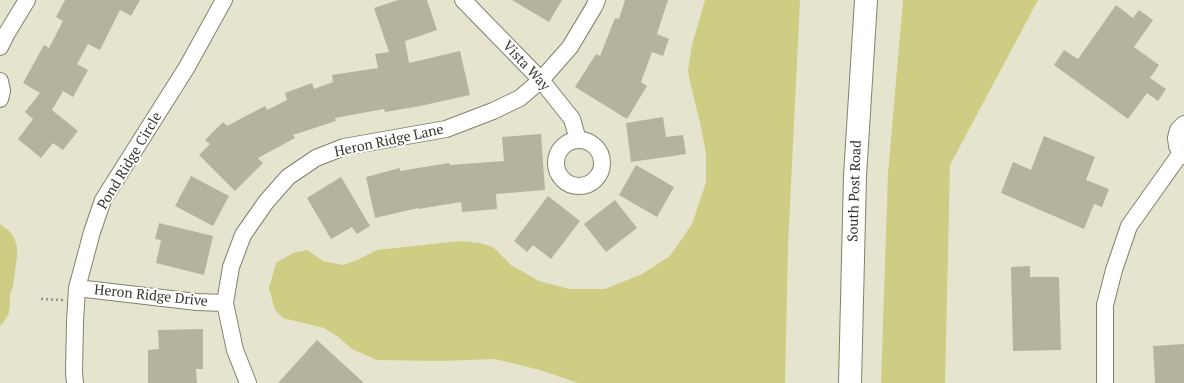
<!DOCTYPE html>
<style>
body{margin:0}
canvas{display:block;background:#e5e5cf}
</style>
<canvas width="1184" height="383"></canvas>
<script>
const context = document.querySelector('canvas').getContext('2d');
context.lineJoin = 'round';
function fill(path, color) { context.fillStyle = color; context.fill(path, 'evenodd'); }
const shape = rows => new Path2D(rows.map(r => 'M' + r).join(''));
function strokePath(path, color, width, dash) { context.strokeStyle = color; context.lineWidth = width; context.lineCap = dash ? 'butt' : 'round'; context.setLineDash(dash || []); context.stroke(path); }
function write(font, color, halo, rows, align = 'center') {
  context.font = font + ' "PT Serif",serif'; context.lineWidth = 4; context.setLineDash([]); context.textBaseline = 'middle'; context.strokeStyle = halo; context.fillStyle = color; for (const [text, x, y, turn = 0] of rows) {
    context.save(); context.translate(x, y); context.rotate((+turn || 0) * Math.PI / 180); context.textAlign = isNaN(turn) ? turn : align; if (halo) context.strokeText(text, 0, 0); context.fillText(text, 0, 0); context.restore();
  }
}
const water = shape([
 [705,0,800,0,788,246,785,383,578,383,540,370,495,359,440,361,377,360,352,349,337,336,324,328,283,318,275,310,269,288,276,263,293,253,307,250,323,261,343,265,355,261,377,250,460,241,479,243,493,247,511,265,539,281,569,289,605,289,642,274,670,256,692,224,706,182,706,153,701,127,691,86,688,71,692,45],
 [903,0,1038,0,950,165,945,383,881,383,888,173],
 [0,224,9,231,14,237,17,247,17,256,13,286,10,295,10,304,9,313,3,323,0,326]
]);
const building = shape([
 [65,0,140,0,131,16,120,10,100,50,88,44,77,64,88,70,73,97,63,91,52,110,78,131,63,150,53,143,41,158,18,139,33,119,25,112,40,93,23,83,44,45,49,48,63,21,56,17],
 [398,0,427,0,437,30,405,41,409,63,460,51,470,95,420,106,385,112,384,109,335,118,336,121,293,135,295,138,258,158,263,163,235,191,199,155,210,144,205,140,223,122,227,126,265,106,267,110,287,100,285,93,312,83,314,89,333,82,332,75,378,68,375,54,389,52,374,8],
 [512,0,562,0,549,22],
 [625,0,668,0,657,34,669,39,663,56,652,52,641,82,647,86,627,119,575,87,596,54,600,56,615,18,619,19],
 [1116,5,1133,18,1139,10,1153,20,1134,47,1159,65,1150,78,1166,89,1158,101,1147,93,1128,119,1054,65,1064,50,1078,59],
 [663,117,666,137,683,135,686,154,631,162,626,123],
 [541,134,545,190,496,194,497,209,462,212,461,202,418,209,418,208,375,218,366,177,400,168,400,171,449,163,450,165,504,161,502,137],
 [1044,136,1095,157,1086,180,1109,189,1102,207,1094,204,1084,229,1001,193,1013,162,1031,170],
 [636,165,674,187,657,217,619,195],
 [191,176,229,196,213,226,175,206],
 [341,177,370,226,357,234,352,227,331,239,307,198],
 [548,196,580,221,551,259,533,245,527,252,514,241],
 [615,200,637,228,606,252,584,224],
 [159,223,213,236,204,275,156,263,161,240,155,239],
 [1030,266,1030,277,1059,277,1061,350,1013,351,1011,267],
 [203,329,203,369,196,369,197,383,148,383,148,350,159,349,158,330],
 [317,340,364,383,278,383],
 [1184,344,1184,383,1155,383,1153,346]
]);
const path = shape([
 [41,299,63,300]
]);
const street = shape([
 [463,0,541,80,572,119,578,140],
 [0,47,7,33,27,0],
 [0,81,2,91,0,99],
 [1184,124,1178,130,1176,138,1177,146,1181,153,1184,156],
 '556 163a23 23 0 1 1 46 0a23 23 0 1 1-46 0Z',
 [77,288,197,302,225,303],
 [75,383,74,372,75,322,77,288,92,232,103,200,187,67,224,0],
 [248,383,235,350,225,303,231,267,243,235,266,202,288,177,316,158,344,147,446,129,493,111,520,98,541,80,570,47,594,7,597,0],
 [1105,383,1105,305,1114,270,1129,226,1181,153]
]);
const secondary = shape([
 [850,383,855,176,866,0]
]);
const streetNames = [
 ["Vista Way",526,66,47],
 ["Heron Ridge Lane",389,141,-12],
 ["Pond Ridge Circle",130,161,-59],
 ["South Post Road",855,191,-88],
 ["Heron Ridge Drive",151,296,6]
];
fill(water, '#cfcc83');
fill(building, '#b3b39e');
strokePath(street, '#81816d', 18);
strokePath(secondary, '#81816d', 24);
strokePath(path, '#929283', 2.5, [2, 3]);
strokePath(street, '#fff', 16);
strokePath(secondary, '#fff', 22);
write('14px', '#37372f', '#fff', streetNames);
</script>
